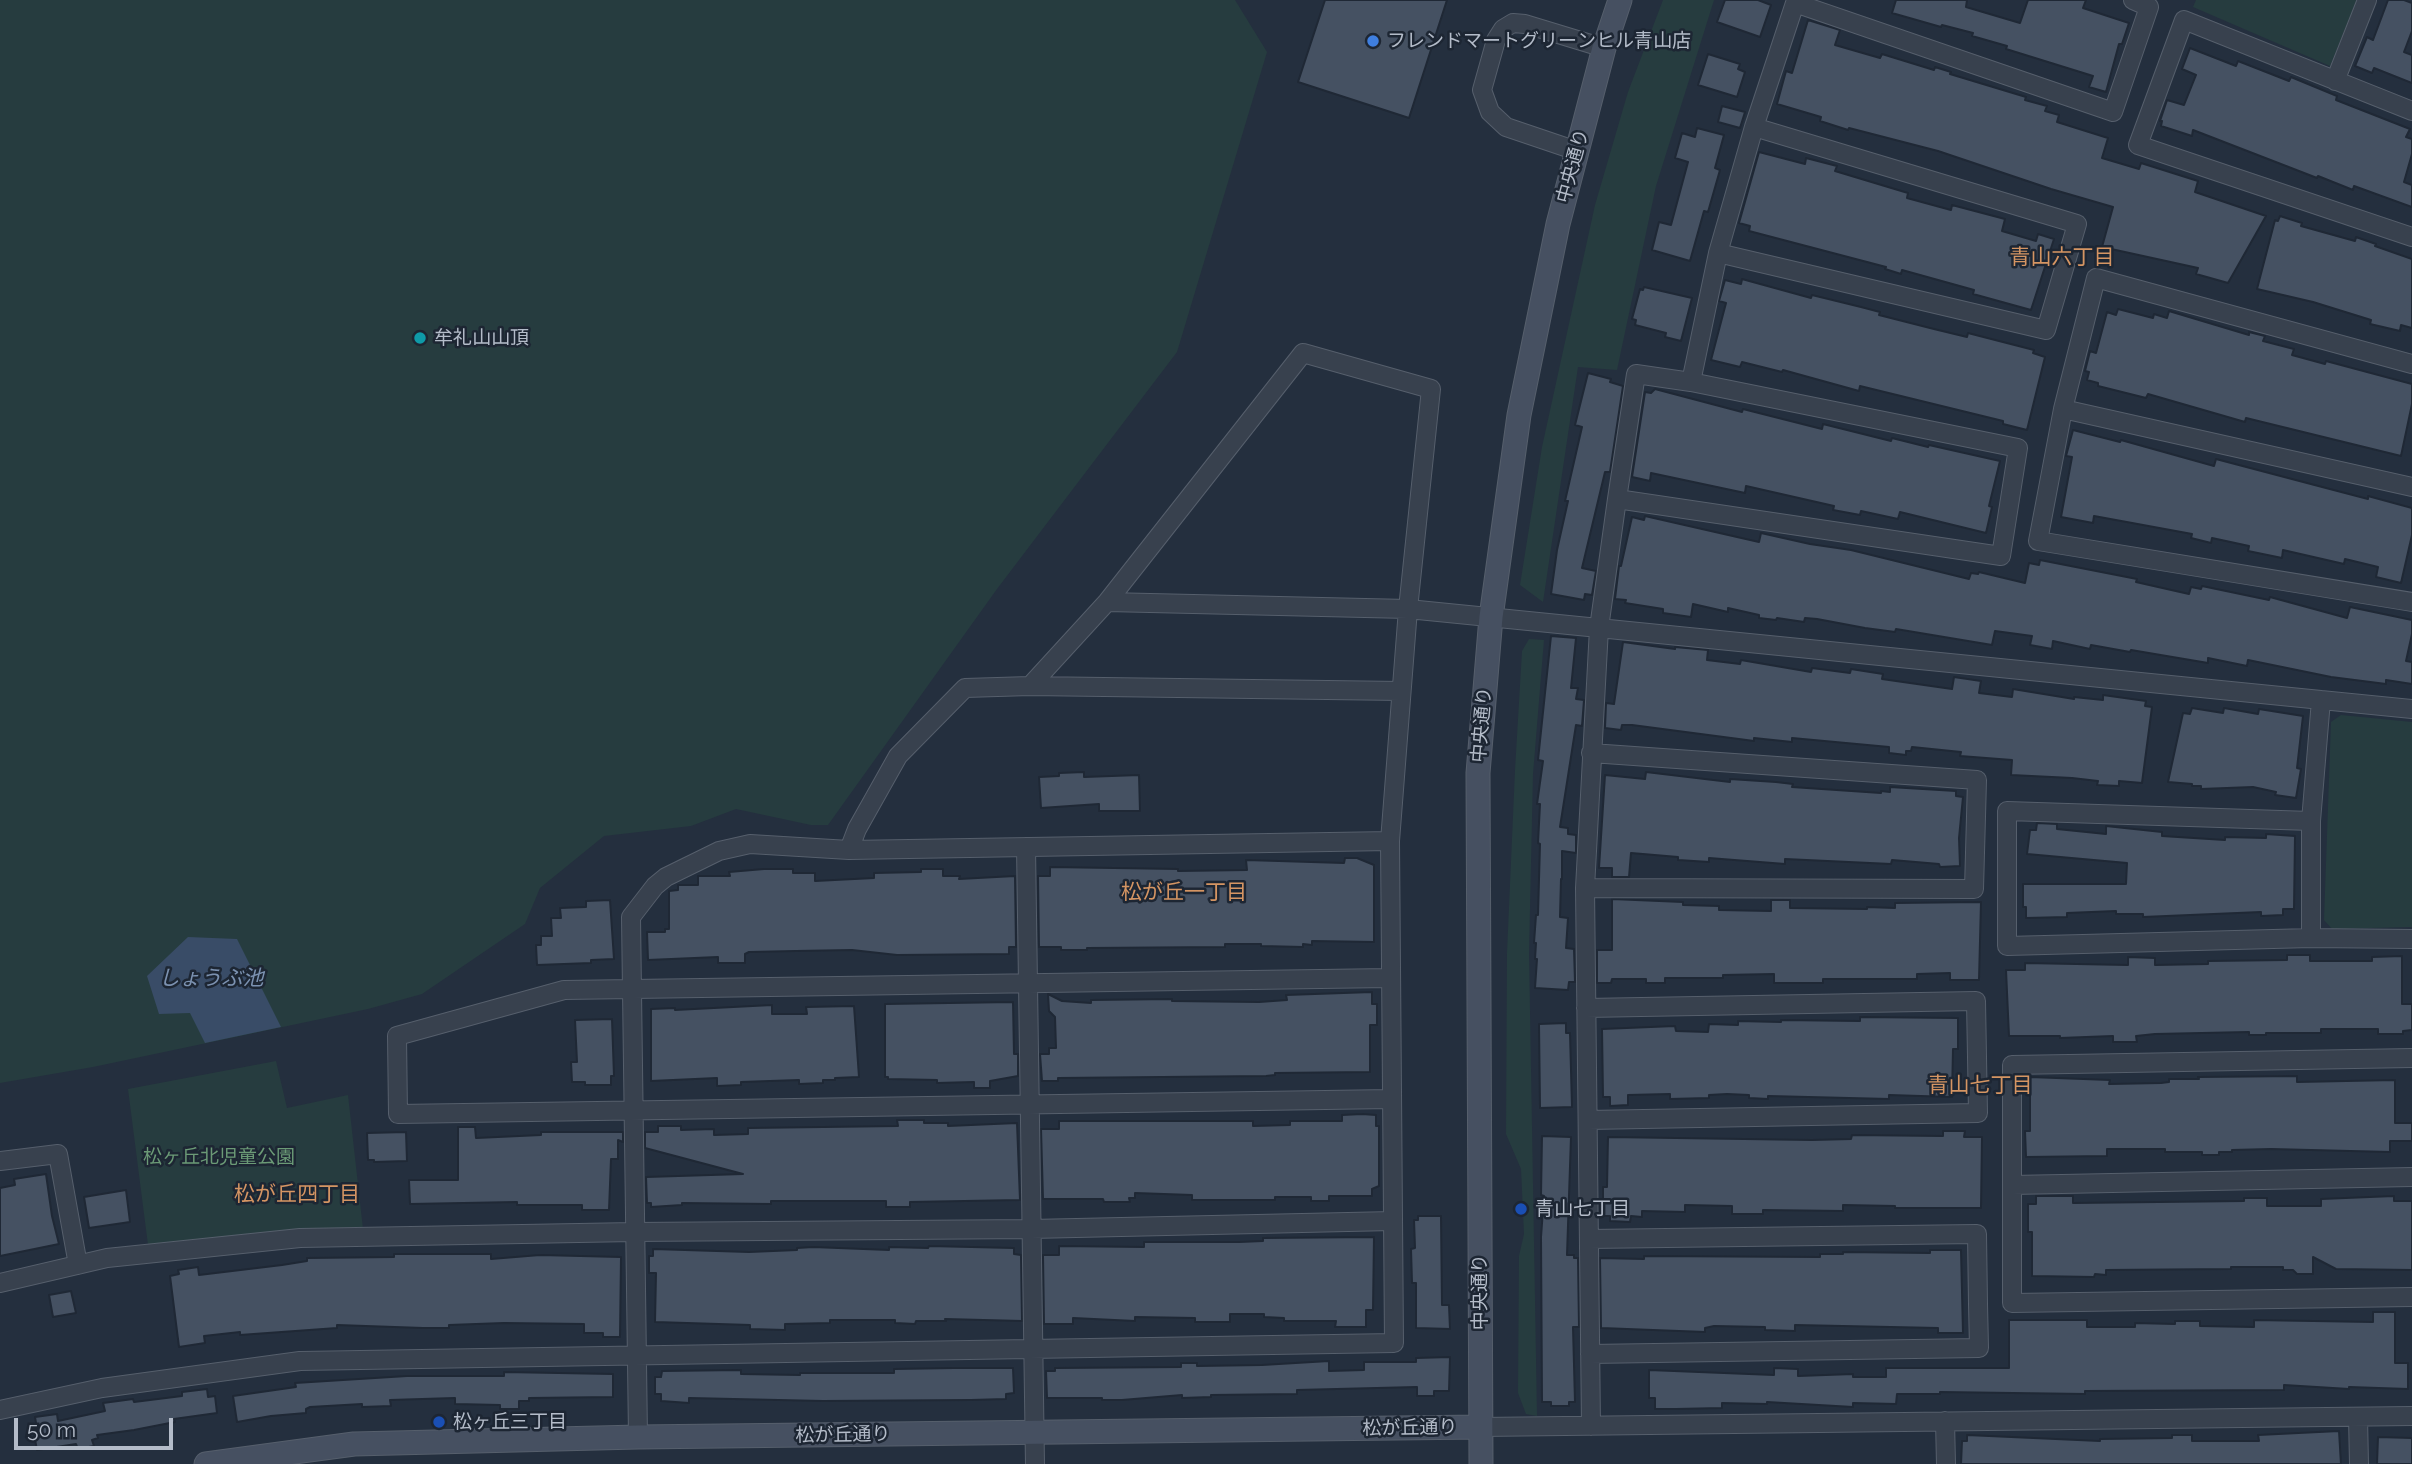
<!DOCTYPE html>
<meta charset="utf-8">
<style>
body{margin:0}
#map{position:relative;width:2412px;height:1464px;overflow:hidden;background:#242f3e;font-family:Raleway,sans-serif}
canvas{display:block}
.scale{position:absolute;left:14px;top:1418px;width:159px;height:32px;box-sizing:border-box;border:4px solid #b4bcc9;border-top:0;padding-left:9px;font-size:21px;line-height:24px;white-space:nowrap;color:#b4bcc9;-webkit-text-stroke:5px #1d2633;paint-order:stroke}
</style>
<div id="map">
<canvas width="2412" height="1464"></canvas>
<div class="scale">50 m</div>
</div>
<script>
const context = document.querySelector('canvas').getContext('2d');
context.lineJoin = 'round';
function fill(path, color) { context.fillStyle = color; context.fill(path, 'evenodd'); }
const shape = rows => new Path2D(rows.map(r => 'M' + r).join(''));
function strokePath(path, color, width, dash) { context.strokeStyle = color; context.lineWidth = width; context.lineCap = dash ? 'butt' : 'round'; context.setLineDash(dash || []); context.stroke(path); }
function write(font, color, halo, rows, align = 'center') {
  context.font = font + ' Raleway,"Noto Sans JP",sans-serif'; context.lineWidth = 5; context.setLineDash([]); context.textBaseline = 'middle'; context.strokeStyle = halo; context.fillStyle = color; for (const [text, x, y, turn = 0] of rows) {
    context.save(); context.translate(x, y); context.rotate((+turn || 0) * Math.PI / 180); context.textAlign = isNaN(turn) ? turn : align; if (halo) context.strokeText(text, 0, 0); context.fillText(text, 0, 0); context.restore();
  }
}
const green = shape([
 [0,0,1235,0,1267,52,1177,352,997,589,828,825,811,825,736,809,691,826,604,836,540,888,525,924,422,994,368,1009,93,1067,0,1083],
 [1663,0,1714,0,1656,186,1617,370,1578,367,1543,602,1520,585,1542,447,1595,205,1628,92],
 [2196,0,2357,0,2330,66,2193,7],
 [1529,639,1544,640,1533,774,1529,953,1537,1416,1526,1414,1518,1393,1519,1256,1524,1234,1521,1169,1506,1134,1507,953,1515,770,1522,651],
 [2341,715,2412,722,2412,927,2332,929,2324,920,2331,722],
 [276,1061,287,1108,348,1095,363,1229,148,1245,128,1089]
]);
const water = shape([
 [188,937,237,939,281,1027,205,1043,190,1013,159,1014,147,976]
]);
const building = shape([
 [1325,0,1447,0,1409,118,1298,82,1325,0],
 [1725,0,1758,0,1771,5,1760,37,1717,22,1725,0],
 [1896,0,1967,0,1966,7,2020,23,2028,0,2086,0,2083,8,2129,23,2122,44,2119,44,2106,92,2089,87,2093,76,2006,49,2007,46,1972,36,1973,33,1942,25,1941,27,1892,13,1896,0],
 [2388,0,2404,0,2412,3,2412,31,2404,52,2412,55,2412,83,2374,68,2372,73,2355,66,2367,37,2373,40,2388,0],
 [1808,20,1840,30,1835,45,1880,58,1882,54,1934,70,1935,67,1951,72,1950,74,2026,97,2025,100,2047,106,2045,111,2059,115,2057,122,2108,138,2102,158,2139,169,2141,163,2198,181,2195,192,2266,216,2228,283,2196,274,2198,268,2102,247,2113,207,2051,189,1938,151,1849,128,1848,130,1820,121,1821,117,1777,104,1786,71,1792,73,1808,20],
 [2190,48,2236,66,2238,61,2289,81,2291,77,2337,96,2336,100,2410,129,2406,137,2412,139,2412,154,2404,182,2412,185,2412,207,2354,186,2353,190,2318,176,2317,178,2193,130,2192,136,2161,126,2162,121,2160,121,2167,100,2184,105,2196,75,2182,69,2190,48],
 [1708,54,1740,64,1738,69,1745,72,1737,97,1698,85,1708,54],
 [1722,106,1745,112,1740,128,1718,122,1722,106],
 [1697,128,1724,135,1715,168,1720,170,1708,212,1704,211,1690,261,1652,250,1659,222,1671,225,1688,162,1675,158,1682,133,1695,137,1697,128],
 [1759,152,1805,164,1806,158,1837,166,1835,171,1908,193,1907,198,1951,210,1952,205,2005,219,2002,231,2036,241,2038,234,2054,239,2031,310,1973,294,1974,290,1902,270,1901,274,1885,269,1886,267,1749,231,1750,226,1739,223,1759,152],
 [2280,216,2302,223,2301,226,2355,241,2356,237,2376,244,2375,246,2412,259,2412,328,2401,325,2400,331,2370,324,2371,320,2313,302,2257,289,2275,220,2278,221,2280,216],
 [1742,279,1811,298,1812,295,1861,307,1880,312,1879,315,1934,329,1967,337,1968,333,2034,350,2033,353,2045,357,2027,430,2003,424,2003,421,1860,386,1859,391,1783,370,1782,372,1742,362,1740,367,1711,360,1726,303,1719,301,1725,280,1741,284,1742,279],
 [1644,287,1692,298,1681,341,1665,337,1666,333,1635,325,1636,320,1632,319,1640,289,1643,290,1644,287],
 [2118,309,2153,318,2154,314,2167,318,2169,311,2249,335,2249,332,2265,336,2263,341,2294,349,2292,355,2325,364,2326,361,2412,384,2412,404,2401,456,2246,418,2245,422,2148,394,2146,398,2098,386,2098,383,2087,380,2089,372,2085,371,2090,351,2096,353,2107,312,2116,315,2118,309],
 [1588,373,1611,379,1610,382,1623,386,1610,472,1605,472,1582,568,1596,571,1592,595,1585,594,1584,600,1551,594,1557,550,1568,501,1565,501,1582,427,1575,425,1588,373],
 [1655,389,1742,412,1743,409,1822,429,1823,424,1891,441,1892,438,1928,447,1929,445,2000,461,1989,506,1992,507,1986,533,1900,512,1898,519,1861,511,1860,515,1833,510,1834,506,1746,486,1745,493,1651,473,1650,481,1632,477,1645,392,1651,393,1655,389],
 [2073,430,2120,442,2121,440,2214,466,2216,459,2326,488,2368,499,2368,496,2412,508,2412,535,2401,583,2376,577,2378,567,2345,559,2344,564,2283,550,2282,558,2248,551,2249,546,2212,538,2211,543,2191,538,2192,534,2094,516,2093,523,2061,517,2072,457,2066,456,2073,430],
 [1645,516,1759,542,1761,533,1810,544,1851,550,1969,579,1971,573,1978,574,1979,572,2025,583,2029,563,2039,565,2040,560,2137,579,2136,582,2189,594,2191,587,2201,589,2202,586,2269,600,2270,597,2347,618,2350,607,2412,620,2412,634,2406,661,2412,662,2412,684,2386,680,2386,684,2331,677,2248,660,2247,666,2208,658,2208,663,2131,650,2130,652,2091,645,2090,649,2053,641,2052,649,2030,645,2032,636,1995,631,1992,645,1896,629,1895,632,1865,628,1817,619,1805,618,1804,622,1777,618,1776,620,1759,618,1759,615,1728,608,1728,612,1693,604,1691,617,1663,613,1663,609,1625,603,1626,600,1615,599,1619,566,1621,566,1632,517,1644,520,1645,516],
 [1551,636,1576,638,1571,688,1578,688,1576,699,1584,700,1582,726,1576,725,1560,827,1568,828,1568,834,1576,835,1576,853,1562,851,1562,879,1561,879,1560,917,1568,918,1566,948,1574,949,1575,982,1569,982,1568,990,1535,988,1537,959,1535,959,1536,943,1534,943,1536,915,1538,915,1540,844,1538,843,1540,804,1537,804,1543,761,1538,760,1551,636],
 [1623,642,1675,649,1675,647,1708,650,1707,660,1740,664,1741,660,1811,672,1812,668,1850,673,1851,669,1883,674,1882,679,1952,689,1954,677,1981,681,1979,693,2012,697,2013,689,2074,699,2074,697,2103,700,2103,695,2146,701,2145,706,2152,707,2142,783,2119,781,2119,786,2097,785,2098,781,2072,778,2011,775,2012,760,1960,756,1961,752,1912,747,1911,751,1906,751,1906,755,1889,753,1889,747,1792,738,1792,742,1754,738,1754,741,1632,725,1622,725,1621,730,1605,728,1606,703,1614,704,1623,642],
 [2192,708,2223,713,2224,708,2258,714,2259,709,2303,716,2297,768,2301,769,2296,798,2275,795,2276,792,2253,787,2201,789,2201,786,2192,786,2192,784,2168,782,2183,713,2190,714,2192,708],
 [1084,772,1084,777,1139,775,1140,811,1099,811,1099,804,1041,808,1039,777,1059,776,1059,773,1084,772],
 [1646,772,1730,782,1730,779,1776,782,1793,784,1792,787,1881,793,1881,791,1890,792,1890,787,1956,791,1956,796,1963,797,1959,838,1960,866,1940,867,1939,864,1892,860,1891,864,1785,859,1785,864,1709,858,1709,862,1678,860,1678,857,1631,853,1629,877,1612,877,1612,868,1599,868,1605,775,1645,779,1646,772],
 [2037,823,2057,824,2057,829,2106,834,2106,826,2162,832,2162,836,2225,840,2225,837,2266,838,2266,834,2295,836,2294,909,2283,909,2283,915,2261,916,2261,912,2143,917,2143,914,2116,914,2116,911,2067,913,2067,917,2026,918,2026,907,2023,907,2023,884,2126,884,2127,863,2027,854,2030,830,2036,830,2037,823],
 [1345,858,1357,858,1374,865,1374,942,1312,941,1312,945,1303,944,1303,947,1261,946,1261,944,1225,944,1225,947,1087,948,1087,950,1061,950,1061,947,1039,947,1038,876,1050,876,1050,867,1178,869,1178,871,1247,870,1246,860,1344,863,1345,858],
 [764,869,793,869,793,873,815,873,815,881,874,878,874,873,921,872,921,869,943,869,943,876,960,876,959,879,1015,876,1016,947,1009,947,1009,954,897,955,852,950,796,951,749,952,745,954,745,963,718,963,718,957,648,960,647,932,665,932,665,929,669,929,669,891,678,890,678,885,698,885,698,876,730,876,729,872,764,869],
 [1612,899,1683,902,1683,905,1719,906,1719,910,1771,911,1771,900,1790,900,1790,908,1867,909,1867,907,1895,908,1895,903,1981,902,1979,980,1950,980,1950,973,1917,974,1917,979,1823,979,1823,983,1774,983,1774,974,1723,975,1723,978,1665,978,1665,983,1646,983,1646,979,1612,979,1611,983,1597,983,1597,950,1612,950,1612,899],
 [610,900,614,959,591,960,591,963,537,965,536,945,541,945,541,936,552,936,551,918,561,918,560,908,586,907,586,901,610,900],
 [2287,955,2310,955,2310,961,2372,961,2372,957,2402,956,2402,1004,2412,1004,2412,1030,2403,1031,2403,1034,2378,1034,2378,1029,2321,1029,2321,1033,2266,1033,2266,1035,2249,1035,2249,1032,2155,1034,2136,1036,2137,1042,2113,1042,2113,1036,2060,1038,2060,1036,2009,1036,2006,970,2025,970,2025,963,2128,965,2128,957,2155,958,2155,965,2208,964,2208,961,2287,960,2287,955],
 [1372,992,1372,1004,1377,1004,1377,1025,1370,1025,1370,1072,1275,1073,1275,1075,1266,1076,1058,1078,1058,1081,1042,1081,1040,1054,1049,1054,1049,1048,1056,1048,1055,1017,1049,1011,1048,994,1062,1001,1091,1003,1091,1000,1172,999,1172,1001,1259,1002,1287,1000,1286,995,1372,992],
 [1013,1002,1014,1054,1018,1054,1018,1076,990,1081,990,1088,974,1088,974,1082,937,1083,937,1080,888,1079,888,1077,885,1077,885,1004,1013,1002],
 [772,1005,772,1014,807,1014,806,1007,854,1006,859,1077,835,1078,835,1080,823,1080,823,1083,799,1084,799,1080,741,1082,741,1085,717,1086,717,1078,651,1081,651,1009,675,1008,675,1010,772,1005],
 [1860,1017,1958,1018,1958,1049,1953,1049,1952,1097,1889,1095,1889,1099,1768,1096,1768,1099,1749,1098,1749,1095,1727,1094,1709,1095,1709,1098,1670,1099,1670,1094,1628,1095,1628,1105,1610,1106,1610,1097,1603,1097,1602,1029,1675,1026,1676,1031,1708,1032,1709,1024,1738,1025,1738,1021,1781,1022,1781,1020,1860,1021,1860,1017],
 [612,1019,614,1076,611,1076,611,1085,585,1085,585,1082,572,1082,571,1062,577,1062,575,1020,612,1019],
 [1566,1023,1566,1033,1570,1033,1572,1107,1540,1108,1539,1024,1566,1023],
 [2297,1076,2297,1082,2395,1080,2395,1123,2412,1123,2412,1141,2390,1141,2390,1152,2271,1149,2232,1150,2232,1152,2219,1152,2219,1155,2202,1155,2202,1152,2165,1152,2165,1149,2107,1149,2107,1156,2026,1157,2025,1131,2030,1131,2030,1077,2110,1080,2109,1084,2161,1083,2169,1082,2169,1079,2199,1079,2198,1077,2297,1076],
 [1362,1114,1376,1115,1376,1126,1379,1126,1379,1186,1372,1189,1372,1196,1329,1196,1329,1201,1311,1201,1311,1197,1275,1197,1275,1200,1192,1200,1192,1195,1135,1193,1135,1198,1129,1198,1130,1202,1104,1202,1103,1199,1043,1199,1041,1129,1059,1129,1059,1121,1253,1121,1253,1126,1290,1125,1290,1121,1342,1121,1342,1115,1362,1114],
 [897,1120,924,1120,924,1123,948,1123,948,1126,1017,1123,1020,1200,910,1202,910,1207,886,1207,886,1201,771,1201,771,1204,682,1203,682,1205,651,1207,651,1203,647,1203,646,1177,743,1174,645,1148,645,1132,658,1132,658,1126,681,1126,681,1130,714,1129,714,1135,748,1134,748,1128,898,1126,897,1120],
 [458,1127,475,1127,476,1138,541,1135,541,1132,623,1132,623,1142,618,1140,618,1159,611,1159,609,1210,582,1210,582,1205,517,1205,517,1202,410,1204,409,1180,458,1180,458,1127],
 [1943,1131,1965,1131,1964,1137,1982,1137,1981,1208,1895,1208,1895,1206,1843,1205,1843,1211,1763,1210,1763,1214,1732,1214,1732,1206,1685,1205,1685,1212,1642,1211,1642,1217,1631,1216,1630,1222,1610,1221,1610,1216,1603,1216,1603,1187,1607,1187,1608,1137,1812,1140,1851,1139,1852,1135,1943,1136,1943,1131],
 [406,1132,407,1161,374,1162,374,1160,368,1160,367,1133,406,1132],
 [1542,1136,1571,1137,1567,1255,1574,1255,1574,1258,1578,1258,1579,1327,1573,1327,1575,1402,1569,1402,1569,1406,1551,1406,1551,1402,1542,1402,1541,1237,1544,1196,1541,1195,1542,1136],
 [46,1174,52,1216,59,1244,0,1256,0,1188,15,1185,14,1179,46,1174],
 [126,1190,130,1222,89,1228,84,1197,126,1190],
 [2036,1196,2073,1196,2073,1203,2244,1201,2244,1198,2267,1198,2267,1206,2321,1206,2321,1199,2394,1196,2394,1201,2412,1201,2412,1270,2336,1269,2313,1257,2313,1274,2297,1274,2293,1270,2283,1270,2283,1267,2231,1267,2231,1269,2106,1270,2106,1275,2095,1274,2094,1277,2032,1276,2032,1232,2028,1232,2028,1204,2036,1204,2036,1196],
 [1418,1216,1441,1216,1442,1305,1449,1305,1450,1329,1416,1328,1416,1283,1412,1283,1411,1249,1415,1248,1414,1220,1418,1220,1418,1216],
 [1374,1237,1373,1310,1366,1310,1366,1327,1335,1327,1336,1321,1284,1321,1284,1318,1264,1317,1264,1314,1230,1314,1230,1322,1195,1322,1195,1318,1135,1317,1135,1321,1073,1318,1073,1324,1044,1324,1043,1255,1059,1255,1059,1246,1144,1247,1144,1242,1239,1242,1263,1241,1263,1238,1374,1237],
 [929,1246,1014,1248,1014,1254,1021,1255,1022,1321,945,1319,946,1321,916,1321,915,1324,895,1323,895,1320,830,1320,830,1323,785,1324,785,1330,750,1329,750,1325,655,1322,656,1273,649,1273,649,1256,653,1256,653,1249,749,1252,797,1250,797,1248,813,1247,889,1250,889,1247,928,1248,929,1246],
 [1930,1250,1961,1250,1963,1333,1938,1333,1938,1328,1795,1325,1795,1331,1765,1330,1765,1327,1714,1326,1705,1328,1705,1332,1601,1328,1600,1258,1644,1259,1644,1256,1820,1257,1820,1254,1843,1254,1843,1252,1930,1253,1930,1250],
 [394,1254,491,1254,491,1259,540,1255,621,1257,620,1337,603,1337,603,1333,584,1333,584,1324,504,1323,449,1325,449,1328,423,1328,337,1325,337,1328,240,1335,240,1332,204,1336,205,1343,179,1347,170,1276,179,1274,178,1270,198,1267,199,1275,282,1265,307,1261,307,1258,394,1257,394,1254],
 [71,1291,76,1313,53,1317,49,1295,71,1291],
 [2373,1312,2395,1312,2395,1363,2408,1363,2408,1389,2349,1387,2349,1389,2284,1385,2284,1390,2085,1391,2085,1394,1940,1392,1940,1394,1897,1394,1896,1404,1853,1403,1853,1407,1767,1402,1767,1404,1722,1403,1722,1408,1676,1409,1655,1409,1655,1398,1649,1398,1649,1370,1774,1375,1774,1368,1798,1369,1798,1376,1853,1374,1853,1377,1886,1377,1886,1368,2009,1368,2009,1320,2087,1320,2087,1327,2135,1327,2135,1323,2175,1324,2175,1321,2200,1321,2200,1326,2254,1327,2254,1320,2373,1322,2373,1312],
 [1450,1357,1449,1391,1434,1391,1434,1396,1417,1396,1417,1387,1297,1390,1297,1394,1211,1395,1211,1397,1182,1398,1182,1395,1122,1400,1102,1400,1102,1398,1047,1398,1046,1371,1055,1371,1055,1368,1181,1367,1181,1363,1197,1363,1197,1366,1262,1365,1329,1361,1329,1371,1364,1370,1364,1362,1416,1362,1416,1358,1450,1357],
 [954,1368,1013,1368,1014,1393,1006,1394,1006,1399,971,1400,823,1401,689,1398,689,1403,661,1401,661,1394,655,1394,655,1377,661,1377,662,1371,741,1370,741,1374,800,1375,800,1373,894,1373,894,1369,954,1368],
 [504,1372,613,1374,613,1397,529,1398,529,1401,519,1401,519,1409,500,1409,500,1405,455,1404,455,1398,390,1400,391,1406,362,1407,362,1404,310,1407,306,1409,306,1413,271,1416,237,1422,233,1396,296,1387,295,1383,407,1376,504,1376,504,1372],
 [207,1389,208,1397,215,1396,217,1413,174,1419,175,1422,134,1430,97,1435,98,1438,92,1440,94,1446,78,1449,76,1444,37,1450,33,1429,37,1429,35,1417,57,1414,58,1421,105,1411,103,1403,133,1399,134,1402,182,1396,182,1392,207,1389],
 [2339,1431,2341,1464,1961,1464,1962,1441,1967,1441,1967,1435,2100,1441,2100,1439,2172,1438,2172,1435,2192,1435,2192,1441,2259,1441,2258,1435,2339,1431],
 [2378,1437,2412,1438,2412,1464,2377,1464,2378,1437]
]);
const street = shape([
 [1795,3,2113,112,2149,7,2133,0],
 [2335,81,2367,0],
 [2412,111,2184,20,2138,145,2412,237],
 [1577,151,1506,127,1490,112,1482,90,1496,40,1503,29,1513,23,1525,24,1604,48],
 [1718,253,2046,330,2077,224,1754,127],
 [2412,364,2096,278,2063,409,2038,541,2412,602],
 [2063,409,2412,487],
 [1617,499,2001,556,2018,448,1691,382],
 [1107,602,1408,609,2412,709],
 [2321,700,2311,821,2007,811,2007,946,2311,938,2412,939],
 [1026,847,1035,1464],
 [849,850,857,829,898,756,965,688,1030,686,1401,691],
 [1585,888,1974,889,1977,780,1591,753],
 [2311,938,2311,821],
 [1389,978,564,990,397,1036,398,1114,1391,1099],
 [1586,1008,1976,1001,1978,1113,1588,1120],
 [2412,1058,2012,1065,2012,1303,2412,1297],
 [0,1161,58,1154,78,1265],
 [2012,1185,2412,1177],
 [1589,1239,1977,1234,1978,1304,1979,1348,1590,1354],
 [0,1283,107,1258,300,1238,634,1232,1031,1229,1393,1221],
 [0,1410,102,1388,300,1361,1394,1343,1390,841,1408,609,1431,389,1303,353,1107,602,1030,686],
 [2358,1417,2359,1464],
 [1945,1421,1946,1464],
 [1591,1426,1585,888,1599,628,1617,499,1636,374,1691,382,1718,253,1754,127,1796,0],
 [1480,1427,2412,1416],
 [638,1437,631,917,655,886,666,877,719,851,750,844,849,850,1390,841]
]);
const secondary = shape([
 [206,1464,354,1444,638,1437,1480,1427],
 [1481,1464,1478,773,1491,617,1519,415,1558,224,1604,48,1620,0]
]);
const markers = [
 [1373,41,7,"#3f7fe0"],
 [420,338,7,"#0f9aa8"],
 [1521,1209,7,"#1a4fb4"],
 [439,1422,7,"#1a4fb4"]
];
const poiNames = [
 ["フレンドマートグリーンヒル青山店",1387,41],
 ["牟礼山山頂",434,338],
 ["青山七丁目",1535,1209],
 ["松ヶ丘三丁目",453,1422]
];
const streetNames = [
 ["中央通り",1573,166,-75],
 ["中央通り",1482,725,-85],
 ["中央通り",1480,1292,-90],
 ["松が丘通り",1410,1428,-1],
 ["松が丘通り",843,1435,-1]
];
const parkNames = [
 ["松ヶ丘北児童公園",219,1157]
];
const neighbourhoodNames = [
 ["青山六丁目",2062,258],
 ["松が丘一丁目",1184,893],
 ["青山七丁目",1980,1086],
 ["松が丘四丁目",297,1195]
];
const waterNames = [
 ["しょうぶ池",211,979]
];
fill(green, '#263c3f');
fill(water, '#394c67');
fill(building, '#455162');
strokePath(building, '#1f2835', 2);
strokePath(street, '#565f6c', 20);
strokePath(secondary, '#565f6c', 25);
strokePath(street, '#38414e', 18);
strokePath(secondary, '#465061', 23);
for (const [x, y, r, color] of markers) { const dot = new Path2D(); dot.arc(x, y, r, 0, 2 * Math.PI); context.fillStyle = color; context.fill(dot); strokePath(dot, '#1d2633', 2.5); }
write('19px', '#b4bcc9', '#1d2633', poiNames, 'left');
write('19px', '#b4bcc9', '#1d2633', streetNames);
write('19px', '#6b9a76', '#1d2633', parkNames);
write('21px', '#d59563', '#1d2633', neighbourhoodNames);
write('italic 21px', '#7c92b1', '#1d2633', waterNames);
</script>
